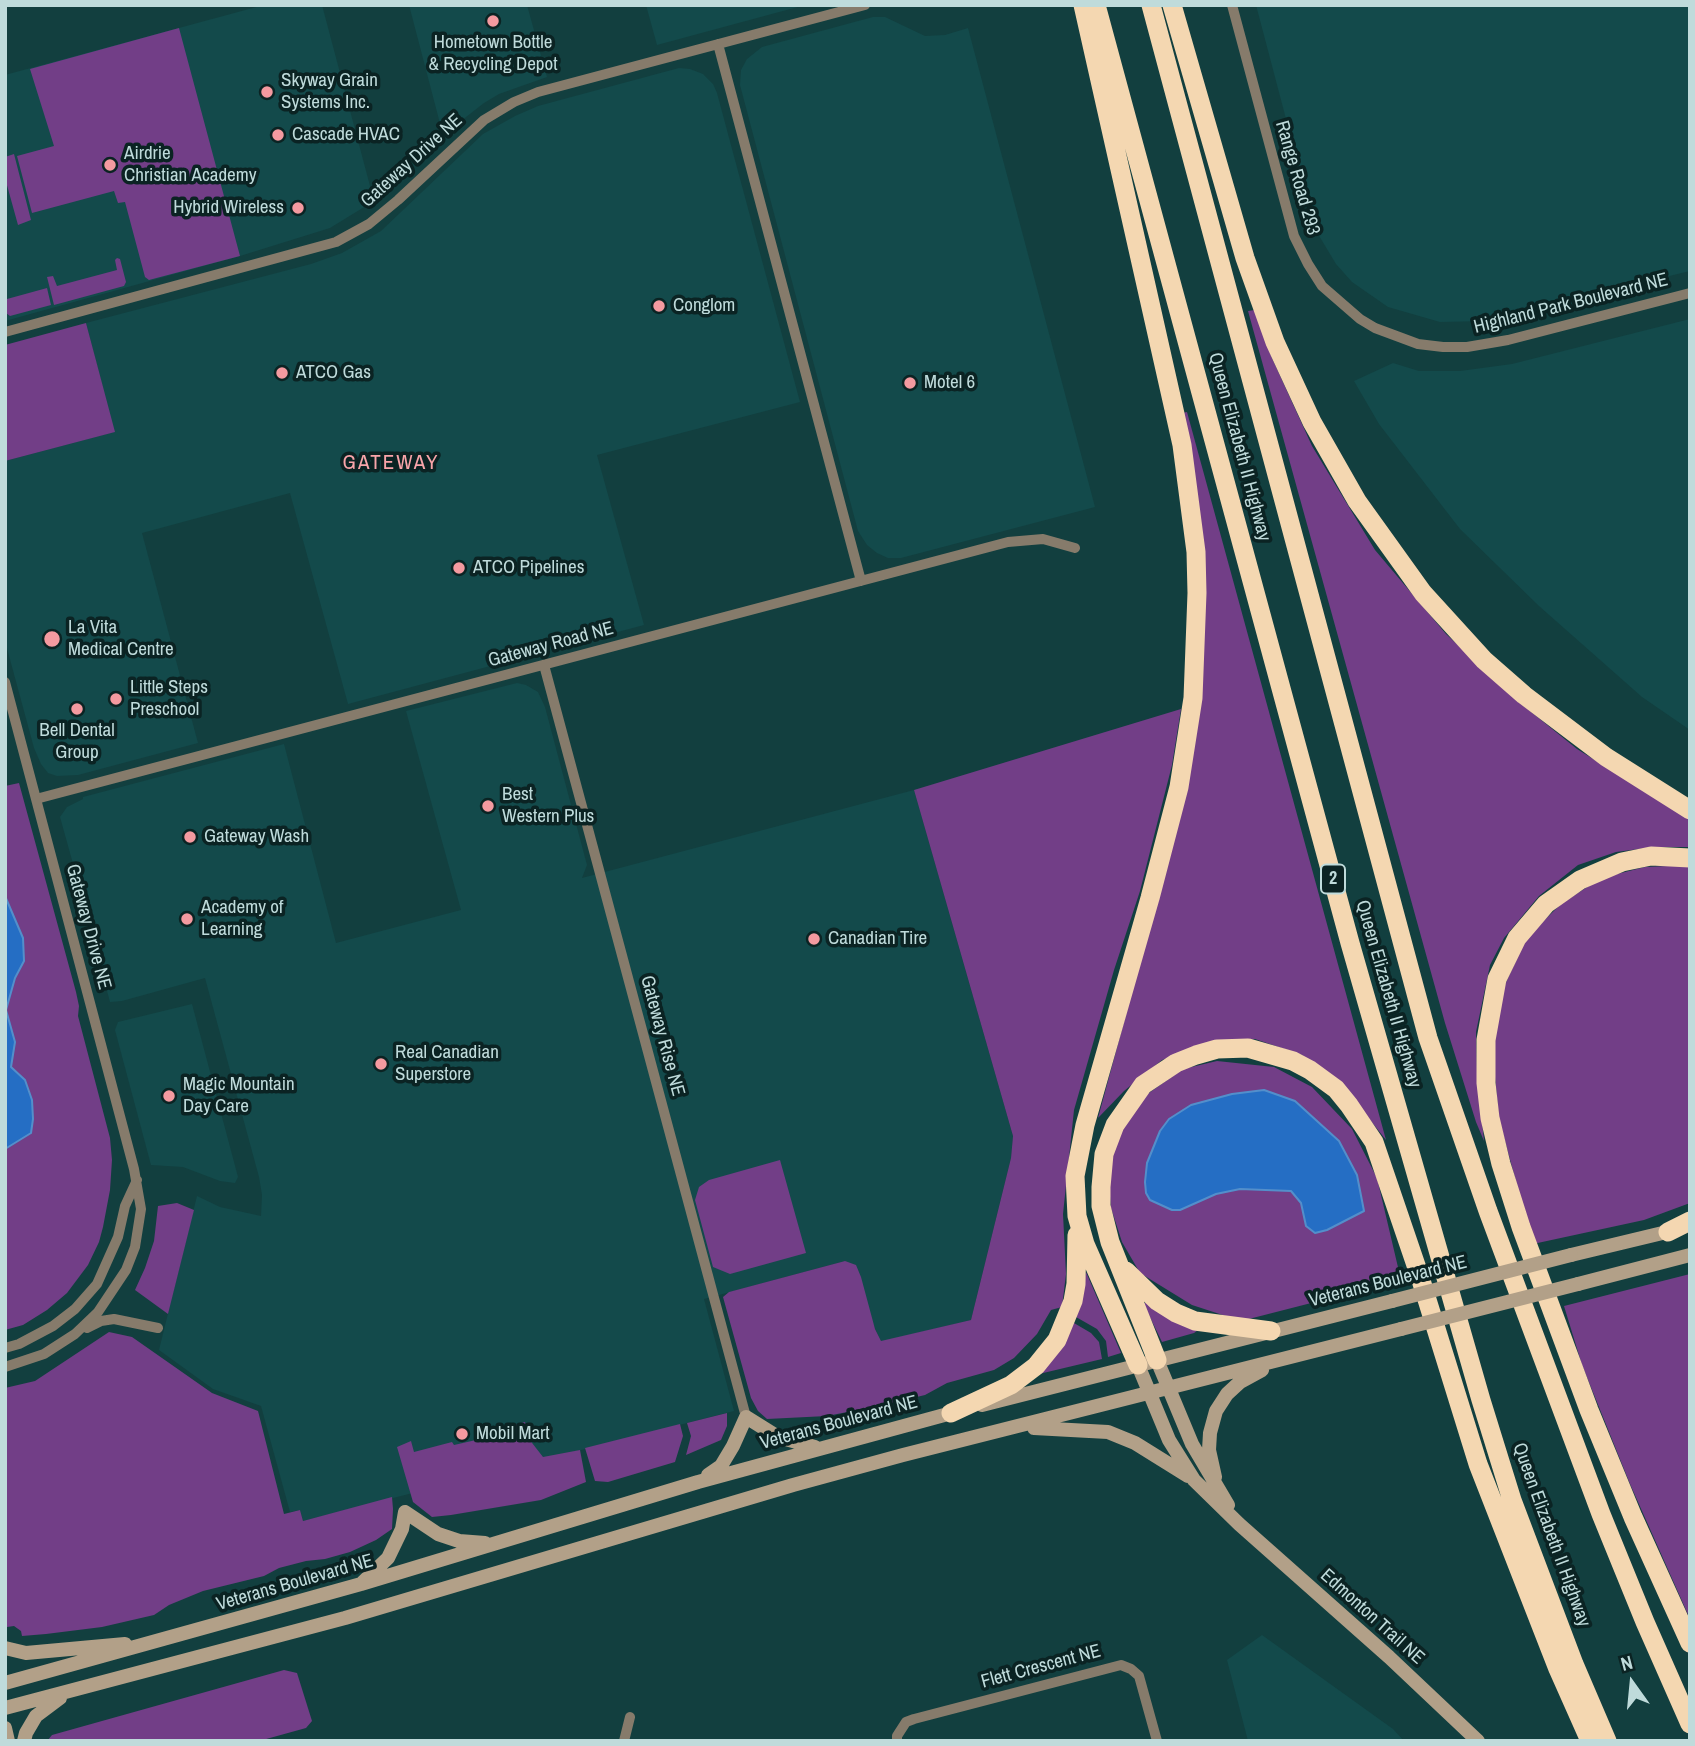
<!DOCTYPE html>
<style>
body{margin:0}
#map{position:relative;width:1695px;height:1746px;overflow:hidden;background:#123f3f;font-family:"Archivo Narrow",sans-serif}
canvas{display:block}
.frame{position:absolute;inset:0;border:7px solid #bfdbdb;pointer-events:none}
.north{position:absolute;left:1597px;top:1648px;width:70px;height:70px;-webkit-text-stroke:5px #0b2323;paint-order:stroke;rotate:345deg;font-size:19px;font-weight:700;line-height:28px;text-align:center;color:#bfdbdb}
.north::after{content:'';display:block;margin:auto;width:24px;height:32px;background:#bfdbdb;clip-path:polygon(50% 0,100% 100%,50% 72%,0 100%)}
</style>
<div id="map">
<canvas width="1695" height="1746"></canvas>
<div class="frame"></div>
<div class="north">N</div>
</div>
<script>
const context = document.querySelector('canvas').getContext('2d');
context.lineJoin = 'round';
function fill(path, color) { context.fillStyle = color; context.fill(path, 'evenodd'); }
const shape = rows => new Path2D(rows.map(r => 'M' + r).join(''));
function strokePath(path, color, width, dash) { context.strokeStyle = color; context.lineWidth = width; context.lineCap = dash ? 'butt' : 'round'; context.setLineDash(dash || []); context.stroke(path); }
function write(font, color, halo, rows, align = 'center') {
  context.font = font + ' "Archivo Narrow",sans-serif'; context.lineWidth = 7; context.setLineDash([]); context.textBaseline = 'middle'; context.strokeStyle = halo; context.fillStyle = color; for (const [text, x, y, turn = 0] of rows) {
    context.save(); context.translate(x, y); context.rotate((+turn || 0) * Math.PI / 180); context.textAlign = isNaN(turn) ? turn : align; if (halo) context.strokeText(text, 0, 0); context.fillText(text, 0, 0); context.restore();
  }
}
const built = shape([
 [264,5,322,5,374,201,330,228,240,256,5,321,5,75],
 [409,5,527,5,547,77,499,94,484,103,443,135],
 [646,5,805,5,657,45],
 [1256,5,1690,5,1690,271,1484,321,1440,322,1388,307,1352,282,1336,264,1315,229],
 [873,17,885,17,925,36,945,35,968,28,1095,507,901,558,888,558,877,553,867,545,858,531,740,85,741,70,747,59,762,47],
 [679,68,690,69,703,74,713,84,717,93,800,402,597,455,644,625,348,704,290,493,142,533,198,743,78,775,57,776,48,773,41,764,34,748,5,641,5,461,114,432,86,323,311,264,342,253,381,231,483,134,515,116,538,106],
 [1690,319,1690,730,1642,697,1539,606,1460,529,1379,424,1354,381,1393,363,1419,371,1460,371,1512,364],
 [517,683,526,685,538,692,545,707,587,865,582,878,914,790,1013,1136,1011,1158,971,1320,881,1342,845,1261,704,1299,734,1411,303,1521,300,1510,290,1512,261,1406,213,1389,159,1350,197,1196,220,1207,261,1216,262,1195,259,1177,205,978,122,1001,110,1002,92,935,81,884,75,871,60,817,67,807,83,799,83,797,284,744,336,943,461,910,406,711],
 [192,1004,238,1177,235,1183,220,1181,183,1167,151,1165,115,1030,118,1022],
 [1262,1635,1393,1729,1404,1741,1248,1741,1227,1660]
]);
const green = shape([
 [179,28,240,256,149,280,145,277,125,202,118,203,114,191,32,213,17,156,54,146,30,69],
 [14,154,31,220,18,225,5,178,5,157],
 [117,258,120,259,126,282,124,286,54,305,47,277,53,276,57,286,117,270,115,260],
 [47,288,51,305,10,316,6,313,5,294,7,299],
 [1255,310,1272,358,1312,446,1375,550,1446,634,1520,703,1577,749,1690,819,1690,847,1654,847,1616,852,1578,865,1539,896,1504,938,1490,965,1476,1032,1477,1073,1484,1141,1476,1122,1445,1023,1248,311],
 [86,323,115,432,5,461,5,345],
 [1187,412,1386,1140,1343,1086,1302,1055,1255,1039,1212,1042,1162,1060,1124,1091,1098,1118,1125,1018,1202,678,1182,413],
 [1181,709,1172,765,1140,891,1114,970,1074,1110,1063,1214,1066,1274,1062,1307,1051,1310,1037,1334,1014,1358,994,1370,947,1383,925,1395,888,1404,827,1416,767,1419,758,1411,751,1398,723,1297,729,1292,845,1261,856,1265,861,1277,875,1329,881,1341,971,1320,1011,1158,1013,1136,914,790],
 [19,783,76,992,79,1006,78,1016,110,1138,112,1160,110,1190,103,1227,99,1242,88,1265,67,1293,47,1310,23,1325,5,1330,5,786],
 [1690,865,1690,1203,1644,1220,1533,1244,1499,1119,1493,1056,1501,993,1527,937,1561,904,1601,878,1645,867],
 [1217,1061,1274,1067,1312,1087,1352,1129,1377,1178,1401,1280,1241,1321,1192,1305,1140,1273,1122,1242,1111,1208,1108,1174,1118,1130,1146,1095,1183,1069],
 [780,1160,806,1253,730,1274,713,1267,695,1200,699,1187,709,1180],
 [177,1203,194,1210,168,1314,135,1290,145,1268,154,1241,158,1206],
 [1086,1272,1121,1353,1108,1357,1106,1341,1097,1329,1076,1317,1081,1305],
 [1690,1274,1690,1619,1630,1484,1582,1365,1564,1306],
 [1143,1303,1148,1303,1198,1330,1194,1333,1162,1342],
 [1074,1323,1091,1333,1099,1342,1102,1359,1039,1374],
 [109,1332,132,1337,212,1393,258,1411,284,1514,300,1510,303,1521,392,1497,393,1509,392,1529,376,1540,350,1552,325,1559,306,1561,279,1568,264,1576,203,1591,169,1605,154,1615,102,1627,46,1634,22,1636,21,1631,14,1626,7,1627,5,1388,35,1381],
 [727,1413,727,1426,721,1440,686,1455,691,1436,687,1423],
 [525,1422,529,1439,543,1457,580,1450,586,1482,541,1500,451,1515,432,1517,413,1502,397,1447,411,1441,414,1452,452,1442,454,1445,476,1440,481,1434],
 [680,1424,683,1436,675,1462,608,1482,595,1481,585,1448],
 [284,1670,297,1673,312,1721,306,1728,259,1741,47,1741,52,1735]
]);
const water = shape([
 [5,896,23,938,24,961,15,978,6,1010,15,1042,11,1067,25,1080,32,1100,33,1119,31,1133,5,1149,5,896],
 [1264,1090,1295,1101,1339,1141,1357,1175,1364,1211,1327,1230,1315,1233,1306,1226,1301,1203,1291,1191,1240,1189,1216,1194,1180,1210,1172,1210,1150,1200,1146,1193,1145,1182,1147,1163,1160,1131,1169,1119,1191,1105,1232,1094,1264,1090]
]);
const street = shape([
 [1232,5,1294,236,1308,264,1322,286,1360,319,1375,328,1418,344,1443,347,1467,347,1508,340,1690,293],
 [718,44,861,581],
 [5,332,336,242,369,224,398,200,484,120,514,102,538,92,865,5],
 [544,665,746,1417],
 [5,682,134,1169,141,1209,135,1247,126,1270,98,1312,75,1334,44,1354,5,1367],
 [36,799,1008,542,1043,539,1075,548],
 [87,1328,101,1321,114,1319,158,1328],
 [5,1348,19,1344,53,1326,75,1309,97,1284,118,1237,125,1206,137,1180],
 [624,1741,630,1717],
 [897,1741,897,1736,906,1722,914,1719,1121,1665,1131,1669,1139,1676,1157,1741]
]);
const secondary = shape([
 [1571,1255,1675,1230],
 [1578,1284,1690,1255],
 [1157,1360,1192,1444,1228,1505],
 [1138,1365,1169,1440,1194,1480,1239,1524,1389,1657,1478,1741],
 [982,1405,1392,1301],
 [1034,1428,1108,1432,1135,1443,1188,1476],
 [708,1475,721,1466,733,1446,746,1417,778,1437,815,1447],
 [1215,1477,1209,1450,1210,1433,1216,1411,1227,1394,1240,1382,1262,1370],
 [363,1582,388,1558,402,1529,405,1512,438,1534,459,1541,485,1543],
 [5,1648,26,1653,125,1644],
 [5,1683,361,1584,698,1482,959,1411],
 [5,1708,345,1618,793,1485,903,1455,1401,1329],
 [5,1728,8,1741],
 [24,1741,26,1733,36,1716,60,1698]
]);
const highway = shape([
 [1083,5,1182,445,1196,552,1197,593,1193,698,1179,787,1150,898,1085,1125,1075,1176,1077,1216,1085,1244,1138,1365],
 [1096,5,1350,943,1481,1400,1512,1500,1574,1664,1607,1741],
 [1151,5,1428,1038,1488,1211,1601,1514,1645,1622,1690,1724],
 [1172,5,1245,258,1275,342,1312,422,1357,501,1423,593,1484,660,1524,695,1606,757,1690,810],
 [1690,858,1651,856,1622,862,1580,880,1546,904,1517,938,1497,979,1486,1040,1486,1083,1490,1118,1501,1164,1521,1227,1589,1410,1633,1517,1690,1643],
 [1668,1232,1690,1221],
 [1126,1271,1157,1301,1176,1313,1195,1321,1271,1331],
 [1157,1360,1110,1242,1101,1206,1101,1187,1104,1154,1115,1125,1143,1085,1176,1063,1196,1055,1217,1049,1248,1048,1293,1061,1310,1070,1336,1089,1349,1105,1374,1142,1420,1277,1478,1464,1558,1669,1590,1741],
 [951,1413,1011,1385,1036,1366,1057,1340,1073,1301,1076,1284,1077,1235]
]);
const secondaryBridge = shape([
 [1392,1301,1571,1255],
 [1401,1329,1578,1284]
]);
const markers = [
 [493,21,7,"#f49aa0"],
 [267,92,7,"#f49aa0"],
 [278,135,7,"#f49aa0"],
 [110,165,7,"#f49aa0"],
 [298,208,7,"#f49aa0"],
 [659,306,7,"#f49aa0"],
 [282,373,7,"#f49aa0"],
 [910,383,7,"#f49aa0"],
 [459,568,7,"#f49aa0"],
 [52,639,9,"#f49aa0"],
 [116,699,7,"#f49aa0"],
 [77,709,7,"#f49aa0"],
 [488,806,7,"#f49aa0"],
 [190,837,7,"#f49aa0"],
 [187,919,7,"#f49aa0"],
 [814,939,7,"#f49aa0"],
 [381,1064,7,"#f49aa0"],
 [169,1096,7,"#f49aa0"],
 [462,1434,7,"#f49aa0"]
];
const shields = [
 [1333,879,24]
];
const shieldNames = [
 ["2",1333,879]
];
const poiNames = [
 ["Hometown Bottle",493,43,"center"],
 ["& Recycling Depot",493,65,"center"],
 ["Skyway Grain",281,81],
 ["Systems Inc.",281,103],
 ["Cascade HVAC",292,135],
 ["Airdrie",124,154],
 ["Christian Academy",124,176],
 ["Hybrid Wireless",284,208,"right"],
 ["Conglom",673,306],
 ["ATCO Gas",296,373],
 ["Motel 6",924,383],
 ["ATCO Pipelines",473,568],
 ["La Vita",68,628],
 ["Medical Centre",68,650],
 ["Little Steps",130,688],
 ["Preschool",130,710],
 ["Bell Dental",77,731,"center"],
 ["Group",77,753,"center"],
 ["Best",502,795],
 ["Western Plus",502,817],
 ["Gateway Wash",204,837],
 ["Academy of",201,908],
 ["Learning",201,930],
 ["Canadian Tire",828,939],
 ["Real Canadian",395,1053],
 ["Superstore",395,1075],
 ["Magic Mountain",183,1085],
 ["Day Care",183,1107],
 ["Mobil Mart",476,1434]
];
const streetNames = [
 ["Gateway Drive NE",412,161,-42],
 ["Range Road 293",1297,178,74],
 ["Highland Park Boulevard NE",1571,304,-14],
 ["Queen Elizabeth II Highway",1239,447,75],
 ["Gateway Road NE",551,645,-15],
 ["Gateway Drive NE",88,927,75],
 ["Queen Elizabeth II Highway",1388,994,74],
 ["Gateway Rise NE",662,1036,75],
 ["Veterans Boulevard NE",1388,1282,-14],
 ["Veterans Boulevard NE",839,1423,-15],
 ["Queen Elizabeth II Highway",1551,1535,70],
 ["Veterans Boulevard NE",295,1583,-16],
 ["Edmonton Trail NE",1372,1617,42],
 ["Flett Crescent NE",1041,1667,-15]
];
const neighbourhoodNames = [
 ["GATEWAY",391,463]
];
fill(built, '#134a4b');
fill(green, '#723e87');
fill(water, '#256ec4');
strokePath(water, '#538fcb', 2);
strokePath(street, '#867b6b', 10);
strokePath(secondary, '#b2a088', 14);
strokePath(highway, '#f4d7b1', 19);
strokePath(secondaryBridge, '#b2a088', 14);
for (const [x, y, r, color] of markers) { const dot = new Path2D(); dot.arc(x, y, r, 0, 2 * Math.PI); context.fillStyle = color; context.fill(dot); strokePath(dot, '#0b2323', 2.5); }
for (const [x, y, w] of shields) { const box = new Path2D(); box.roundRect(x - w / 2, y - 14.5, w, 29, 5); context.fillStyle = '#0b2323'; context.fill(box); strokePath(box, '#bfdbdb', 2); }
write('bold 18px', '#bfdbdb', null, shieldNames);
write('19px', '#bfdbdb', '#0b2323', poiNames, 'left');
write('19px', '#bfdbdb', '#0b2323', streetNames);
context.letterSpacing = '2px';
write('21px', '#f9a5aa', '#0b2323', neighbourhoodNames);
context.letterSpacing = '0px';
</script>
